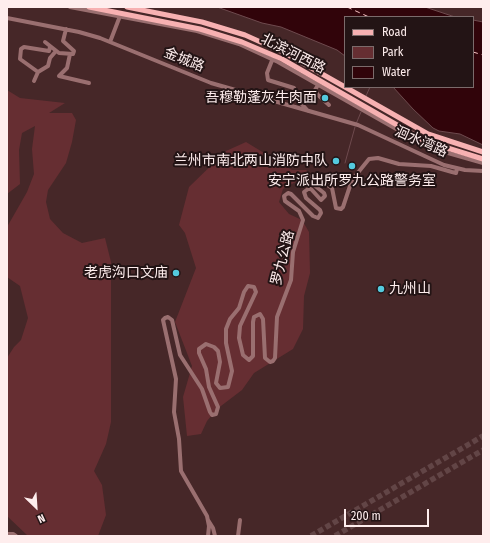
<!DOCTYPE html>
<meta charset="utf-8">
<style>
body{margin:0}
#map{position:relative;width:490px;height:543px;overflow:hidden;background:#462728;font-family:"Fira Sans Condensed",sans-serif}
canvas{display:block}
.frame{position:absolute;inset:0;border:8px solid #feeded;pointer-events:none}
.legend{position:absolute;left:344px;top:16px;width:130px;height:72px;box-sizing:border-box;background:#231415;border:1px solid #7b6b6b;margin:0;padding:5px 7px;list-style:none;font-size:12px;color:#feeded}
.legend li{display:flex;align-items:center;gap:8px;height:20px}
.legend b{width:20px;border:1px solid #7b6b6b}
.north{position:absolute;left:16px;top:487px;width:40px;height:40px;-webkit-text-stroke:3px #231415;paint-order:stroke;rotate:155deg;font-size:11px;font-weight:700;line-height:16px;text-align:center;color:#feeded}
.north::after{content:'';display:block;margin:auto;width:14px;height:18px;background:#feeded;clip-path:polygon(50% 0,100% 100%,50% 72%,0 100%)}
.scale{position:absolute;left:344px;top:509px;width:85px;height:18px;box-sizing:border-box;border:2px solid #feeded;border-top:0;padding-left:5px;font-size:12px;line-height:14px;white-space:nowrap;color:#feeded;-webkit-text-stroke:3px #231415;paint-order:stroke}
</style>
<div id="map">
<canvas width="490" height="543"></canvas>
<div class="frame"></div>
<ul class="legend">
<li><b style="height:5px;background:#f7b1b2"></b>Road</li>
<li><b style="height:11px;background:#662e32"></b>Park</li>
<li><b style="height:11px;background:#31040a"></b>Water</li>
</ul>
<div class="north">N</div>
<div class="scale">200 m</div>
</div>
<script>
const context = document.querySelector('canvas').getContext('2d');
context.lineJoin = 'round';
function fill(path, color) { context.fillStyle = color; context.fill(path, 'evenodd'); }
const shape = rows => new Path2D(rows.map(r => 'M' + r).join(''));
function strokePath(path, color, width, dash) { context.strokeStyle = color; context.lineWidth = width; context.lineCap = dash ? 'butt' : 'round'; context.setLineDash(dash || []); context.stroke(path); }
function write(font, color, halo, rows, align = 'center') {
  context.font = font + ' "Fira Sans Condensed","Noto Sans SC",sans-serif'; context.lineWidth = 4; context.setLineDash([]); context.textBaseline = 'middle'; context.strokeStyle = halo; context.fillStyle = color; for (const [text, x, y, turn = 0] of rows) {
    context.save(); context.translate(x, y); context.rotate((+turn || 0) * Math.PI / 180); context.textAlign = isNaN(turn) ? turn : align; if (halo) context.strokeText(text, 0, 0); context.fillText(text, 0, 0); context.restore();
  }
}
const green = shape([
 [7,90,20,98,65,103,49,113,72,113,76,120,72,142,66,163,48,190,46,202,50,219,63,233,82,243,105,238,111,262,111,422,106,444,94,471,102,485,106,515,98,536,28,536,7,516,7,358,14,347,21,340,28,318,20,286,7,277,7,227,27,192,34,174,32,149,35,126,22,133,19,150,20,184,7,194],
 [246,142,292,170,306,170,310,174,283,189,279,202,289,214,302,220,309,232,310,273,304,296,303,329,293,349,254,373,242,390,217,409,207,421,201,434,187,436,183,397,192,366,175,322,196,268,185,233,179,225,189,187,226,151]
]);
const water = shape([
 [217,7,425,7,455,17,345,17,345,56,337,50,281,27,262,23,217,7],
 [473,20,483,22,483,145,460,134,439,131,433,128,413,109,393,87,473,87,473,20]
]);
const stream = shape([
 [366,96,370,87],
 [356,124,361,112],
 [345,163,355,127]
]);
const ferry = shape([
 [347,7,369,17],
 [473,52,483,55]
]);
const highwayTunnel = shape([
 [311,536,483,436],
 [335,536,483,450]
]);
const minor = shape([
 [70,7,197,31,239,44,278,62,421,143,448,153,483,163],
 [7,18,79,32,100,38,211,83,358,125,444,165,465,170,483,171],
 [45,42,59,53,73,54,74,51,63,41,66,29],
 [110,42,120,16],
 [70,54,67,68,59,76,89,83],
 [273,58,267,73,268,80,294,88,300,102,308,111],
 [38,72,48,66,50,58,56,51],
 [34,81,38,72,20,59,21,49,24,47,49,51,50,47],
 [318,85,315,90,318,95,329,105],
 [208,520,213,528,215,536],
 [7,534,13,534,16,536],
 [208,536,209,526,207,516,181,471,179,439,174,412,176,379,163,320,165,318,168,317,172,320,180,355,202,389,210,412,212,415,216,414,218,407,209,387,206,369,199,353,199,349,206,344,214,347,218,351,220,362,216,383,220,388,228,387,232,371,226,343,226,329,230,319,239,308,244,292,248,286,254,287,256,292,240,326,239,338,243,355,249,360,253,356,253,322,254,317,260,314,263,319,265,358,270,362,273,361,275,358,277,317,291,280,293,252,303,220,299,211,285,201,284,196,288,193,291,194,313,216,318,218,321,213,320,210,306,198,304,192,308,189,311,189,321,200,325,196,324,193,309,181,311,176,314,176,332,188,336,208,341,209,343,207,352,180,369,159,378,158,399,164,431,166,452,172,456,173,457,169],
 [238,536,240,520]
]);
const major = shape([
 [89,7,200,29,242,42,282,59,425,141,483,159],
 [127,7,202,22,245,35,285,53,428,134,483,152]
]);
const markers = [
 [325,98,4,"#54cade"],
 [336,161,4,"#54cade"],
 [352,166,4,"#54cade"],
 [176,273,4,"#54cade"],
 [381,289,4,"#54cade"]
];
const streetNames = [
 ["北滨河西路",293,54,27],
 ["金城路",184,60,22],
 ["洄水湾路",421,142,24],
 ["罗九公路",283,258,-76]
];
const poiNames = [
 ["吾穆勒蓬灰牛肉面",317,98],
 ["兰州市南北两山消防中队",328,161],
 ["安宁派出所罗九公路警务室",352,181,"center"],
 ["老虎沟口文庙",168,273],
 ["九州山",389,289,"left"]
];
fill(green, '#662e32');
fill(water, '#31040a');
strokePath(water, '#6e4a4e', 1);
strokePath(stream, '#6e4a4e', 1);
strokePath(ferry, '#fac5c6', 1, [5, 4]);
strokePath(highwayTunnel, '#624546', 5.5, [5.5, 3]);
strokePath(minor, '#9a6f70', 4);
strokePath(major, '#f7b1b2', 5);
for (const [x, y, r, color] of markers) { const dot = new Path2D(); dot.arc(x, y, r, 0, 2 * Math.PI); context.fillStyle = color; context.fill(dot); strokePath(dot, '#231415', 1.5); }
write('14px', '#feeded', '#231415', streetNames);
write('14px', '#feeded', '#231415', poiNames, 'right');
</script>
